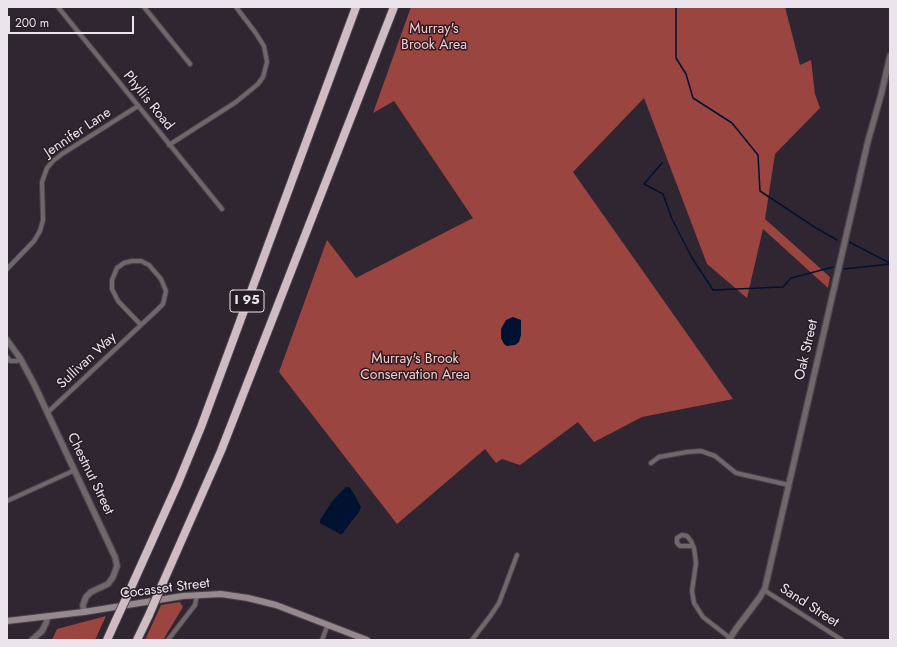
<!DOCTYPE html>
<style>
body{margin:0}
#map{position:relative;width:897px;height:647px;overflow:hidden;background:#302631;font-family:Jost,sans-serif}
canvas{display:block}
.frame{position:absolute;inset:0;border:8px solid #ebe4ec;pointer-events:none}
.scale{position:absolute;left:8px;top:16px;width:126px;height:18px;box-sizing:border-box;border:2px solid #ebe4ec;border-top:0;padding-left:5px;font-size:12px;line-height:14px;white-space:nowrap;color:#ebe4ec;-webkit-text-stroke:3px #261d27;paint-order:stroke}
</style>
<div id="map">
<canvas width="897" height="647"></canvas>
<div class="frame"></div>
<div class="scale">200 m</div>
</div>
<script>
const context = document.querySelector('canvas').getContext('2d');
context.lineJoin = 'round';
function fill(path, color) { context.fillStyle = color; context.fill(path, 'evenodd'); }
const shape = rows => new Path2D(rows.map(r => 'M' + r).join(''));
function strokePath(path, color, width, dash) { context.strokeStyle = color; context.lineWidth = width; context.lineCap = dash ? 'butt' : 'round'; context.setLineDash(dash || []); context.stroke(path); }
function write(font, color, halo, rows, align = 'center') {
  context.font = font + ' Jost,sans-serif'; context.lineWidth = 3; context.setLineDash([]); context.textBaseline = 'middle'; context.strokeStyle = halo; context.fillStyle = color; for (const [text, x, y, turn = 0] of rows) {
    context.save(); context.translate(x, y); context.rotate((+turn || 0) * Math.PI / 180); context.textAlign = isNaN(turn) ? turn : align; if (halo) context.strokeText(text, 0, 0); context.fillText(text, 0, 0); context.restore();
  }
}
const forest = shape([
 [411,7,785,7,800,65,811,60,815,94,820,108,775,154,765,219,830,277,828,288,763,229,747,298,707,264,644,98,573,172,733,399,642,417,594,442,578,422,520,465,502,459,496,463,485,449,397,524,279,372,327,240,356,278,473,218,394,101,373,113],
 [180,602,183,607,163,640,145,640,161,605],
 [106,616,95,640,52,640,57,629]
]);
const water = shape([
 [513,317,521,320,521,335,519,342,515,345,507,346,504,344,501,338,501,329,506,320],
 [346,487,349,487,353,492,361,507,359,512,342,534,340,534,320,523,320,520,333,500]
]);
const stream = shape([
 [676,7,676,58,686,74,693,98,732,123,758,155,760,191,816,228,837,240],
 [662,163,644,184,663,194,672,219,692,258,713,290,783,287,791,278,833,267],
 [849,242,890,263],
 [844,269,890,264]
]);
const minor = shape([
 [58,7,222,209],
 [144,7,190,64],
 [169,145,236,102,258,84,263,77,267,62,264,46,255,32,236,7],
 [7,269,34,241,40,231,43,220,42,182,47,168,53,161,62,154,138,106],
 [7,357,10,361,17,361,20,358],
 [47,413,157,310,163,304,166,291,161,279,149,265,141,261,132,261,124,263,117,268,112,280,112,289,118,301,141,325],
 [651,463,659,457,687,452,701,451,715,456,736,473,789,485],
 [7,501,75,470],
 [693,546,680,546,677,543,677,538,682,535,687,536,691,541,693,546,694,548,696,563,692,591,694,603,703,617,730,638],
 [764,590,842,640],
 [168,640,195,605,197,595],
 [322,640,328,624],
 [472,640,491,615,499,603,517,555]
]);
const tertiary = shape([
 [7,340,20,358,34,384,115,557,117,566,113,577,108,584,91,592,86,597,83,605,84,612],
 [32,640,42,631,46,623,48,616],
 [729,640,736,629,760,597,765,588,868,141,881,95,890,56]
]);
const secondary = shape([
 [7,621,84,612,183,596,221,594,248,598,276,605,367,640]
]);
const motorway = shape([
 [161,587,221,451,394,7],
 [129,592,178,483,201,427,356,7],
 [107,640,116,620],
 [137,640,149,615]
]);
const motorwayBridge = shape([
 [149,615,161,587],
 [116,620,129,592]
]);
const shields = [
 [247,301,34]
];
const shieldNames = [
 ["I 95",247,301]
];
const parkNames = [
 ["Murray's",434,30],
 ["Brook Area",434,46],
 ["Murray's Brook",415,360],
 ["Conservation Area",415,376]
];
const streetNames = [
 ["Phyllis Road",148,101,51],
 ["Jennifer Lane",78,133,-34],
 ["Oak Street",807,350,-77],
 ["Sullivan Way",87,361,-43],
 ["Chestnut Street",90,474,64],
 ["Cocasset Street",165,589,-7],
 ["Sand Street",809,606,33]
];
fill(forest, '#9b4540');
fill(water, '#001232');
strokePath(stream, '#001232', 1.5);
strokePath(minor, '#4a414b', 6);
strokePath(tertiary, '#4a414b', 8);
strokePath(secondary, '#4a414b', 8);
strokePath(motorway, '#4a414b', 10);
strokePath(minor, '#6f676a', 4);
strokePath(tertiary, '#6f676a', 5.5);
strokePath(secondary, '#96898e', 6);
strokePath(motorway, '#cfbbc2', 8);
strokePath(motorwayBridge, '#4a414b', 10, []);
strokePath(motorwayBridge, '#cfbbc2', 8);
for (const [x, y, w] of shields) { const box = new Path2D(); box.roundRect(x - w / 2, y - 11, w, 22, 3); context.fillStyle = '#261d27'; context.fill(box); strokePath(box, '#ebe4ec', 1); }
write('bold 13px', '#ebe4ec', null, shieldNames);
write('14px', '#fecbc6', '#261d27', parkNames);
write('14px', '#ebe4ec', '#261d27', streetNames);
</script>
